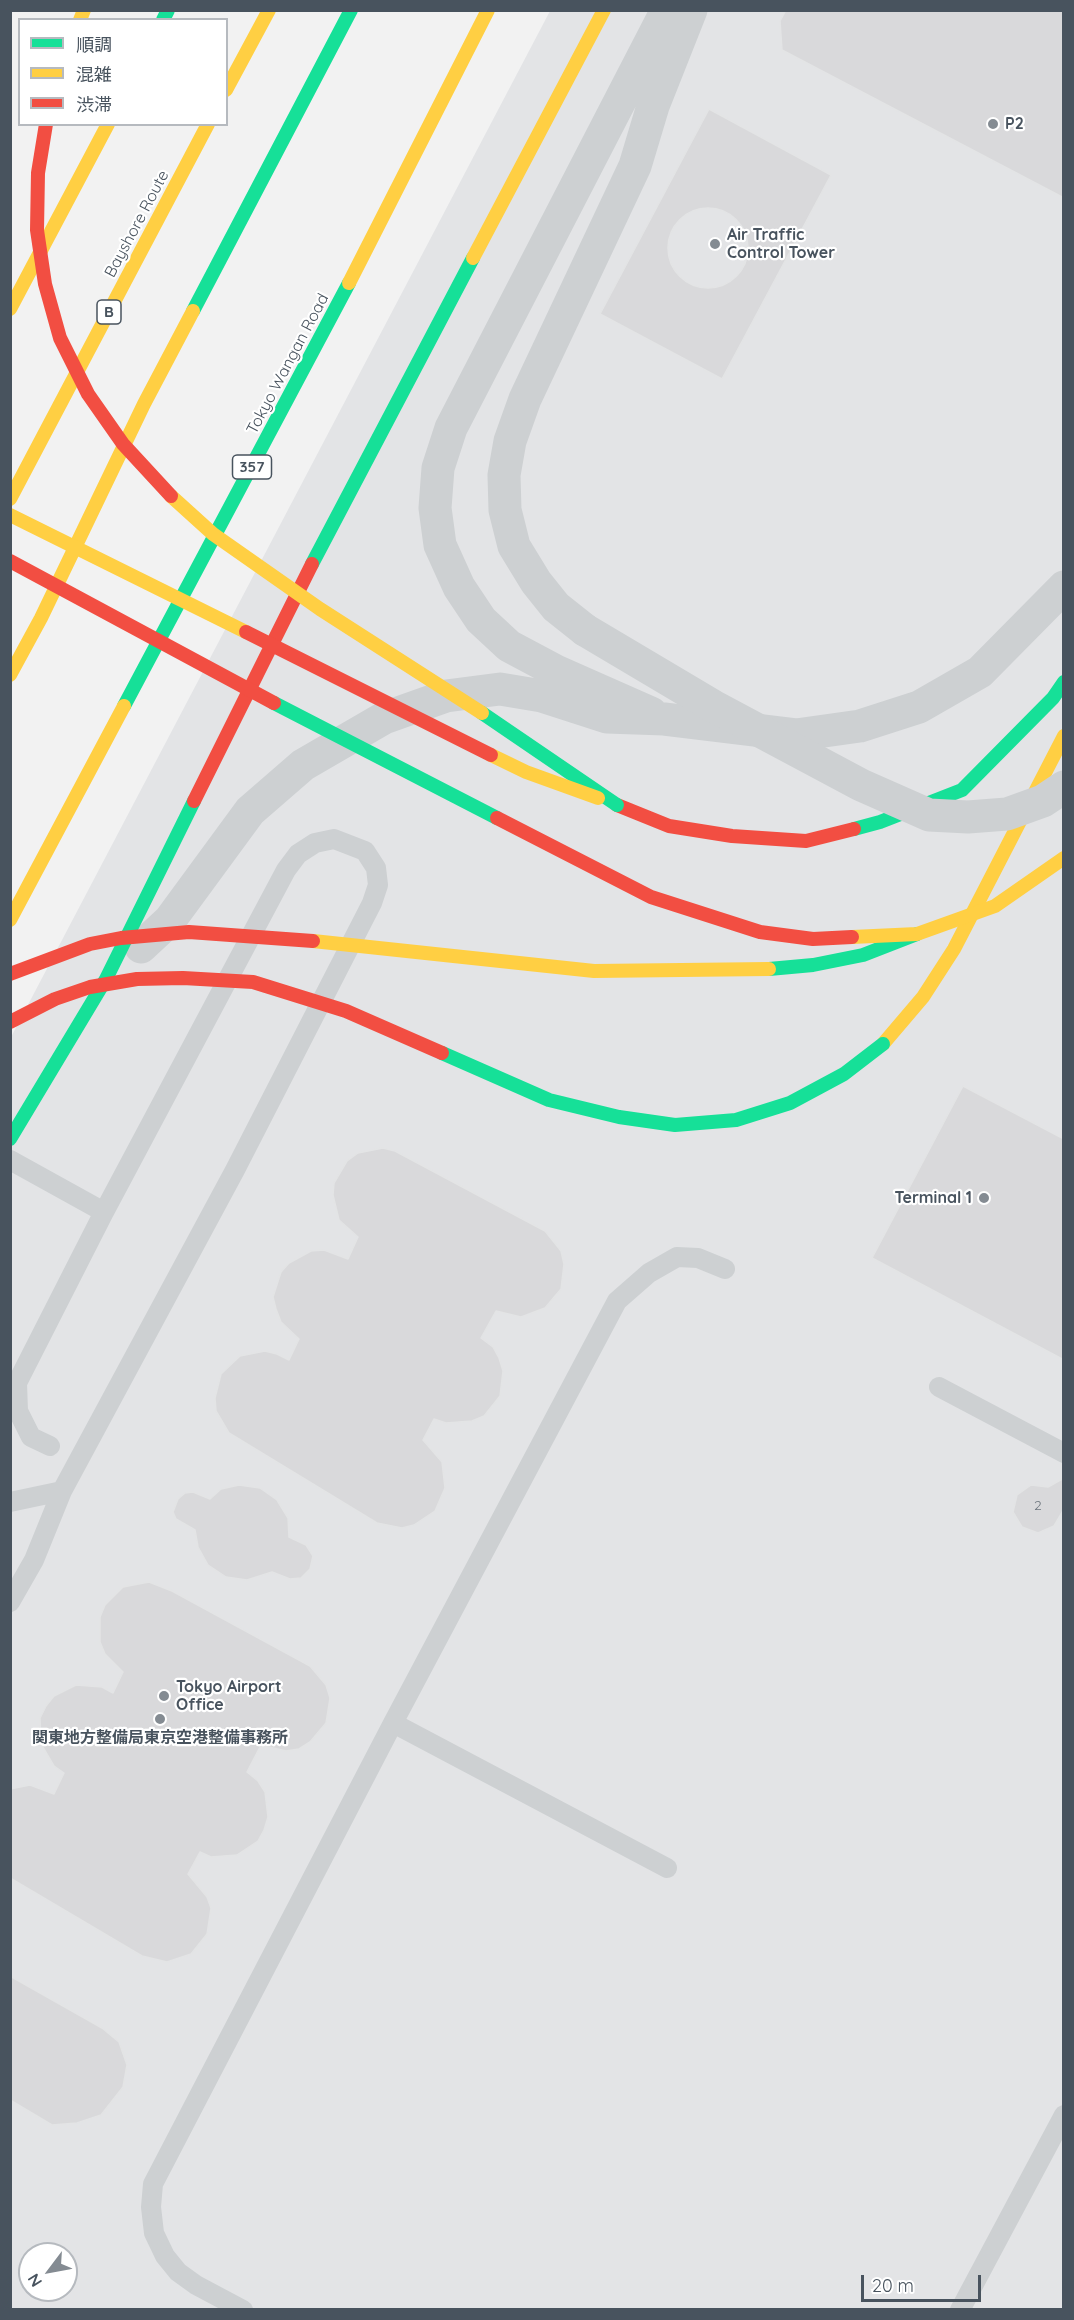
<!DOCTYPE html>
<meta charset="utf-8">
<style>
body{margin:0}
#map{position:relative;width:1074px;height:2320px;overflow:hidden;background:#f2f2f2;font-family:Quicksand,"Noto Sans JP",sans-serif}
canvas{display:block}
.frame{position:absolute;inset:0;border:12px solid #48535e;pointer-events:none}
.legend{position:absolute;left:18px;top:18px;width:210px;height:108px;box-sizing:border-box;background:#fff;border:2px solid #b6babf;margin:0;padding:8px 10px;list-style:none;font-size:18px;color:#48535e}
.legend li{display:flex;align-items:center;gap:12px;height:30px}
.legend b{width:30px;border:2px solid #b6babf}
.north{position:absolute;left:18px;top:2242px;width:60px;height:60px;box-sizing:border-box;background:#fff;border:2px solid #b6babf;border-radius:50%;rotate:238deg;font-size:16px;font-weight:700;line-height:24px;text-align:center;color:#48535e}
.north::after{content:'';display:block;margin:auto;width:21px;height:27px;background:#848b92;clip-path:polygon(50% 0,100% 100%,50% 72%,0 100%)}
.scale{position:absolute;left:861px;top:2275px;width:120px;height:27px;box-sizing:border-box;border:3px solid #48535e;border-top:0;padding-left:8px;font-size:18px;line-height:21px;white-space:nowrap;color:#48535e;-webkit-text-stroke:4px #fff;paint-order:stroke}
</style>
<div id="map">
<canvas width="1074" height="2320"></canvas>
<div class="frame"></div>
<ul class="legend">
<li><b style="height:8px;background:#16e098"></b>順調</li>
<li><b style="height:8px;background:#ffcf43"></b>混雑</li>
<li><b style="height:8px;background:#f24e42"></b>渋滞</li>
</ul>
<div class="north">N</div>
<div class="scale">20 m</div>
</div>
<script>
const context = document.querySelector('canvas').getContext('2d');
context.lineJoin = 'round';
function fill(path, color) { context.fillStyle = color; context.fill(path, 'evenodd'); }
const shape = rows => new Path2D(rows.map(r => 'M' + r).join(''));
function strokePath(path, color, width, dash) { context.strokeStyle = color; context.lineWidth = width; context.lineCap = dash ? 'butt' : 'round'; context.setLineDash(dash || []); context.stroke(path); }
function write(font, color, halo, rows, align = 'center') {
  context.font = font + ' Quicksand,"Noto Sans JP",sans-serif'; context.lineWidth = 4.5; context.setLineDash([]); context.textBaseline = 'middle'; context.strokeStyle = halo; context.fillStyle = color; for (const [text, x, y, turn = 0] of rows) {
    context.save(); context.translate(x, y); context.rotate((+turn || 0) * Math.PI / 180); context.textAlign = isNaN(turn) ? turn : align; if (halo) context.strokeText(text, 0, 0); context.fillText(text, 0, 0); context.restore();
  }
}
const airport = shape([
 [550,11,1063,11,1063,2309,11,2309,10,1039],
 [30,2254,66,2254,66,2290,30,2290]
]);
const building = shape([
 [786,10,1064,10,1064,198,782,50,780,21,786,10],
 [709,109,831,175,722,379,600,314,709,109],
 '668 248a40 40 0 1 1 80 0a40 40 0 1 1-80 0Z',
 [963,1086,1064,1139,1064,1360,872,1258,963,1086],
 [383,1148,395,1151,545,1231,561,1251,564,1264,561,1289,545,1308,521,1317,496,1311,481,1338,493,1347,499,1358,503,1371,500,1396,484,1416,472,1421,446,1423,434,1419,423,1440,442,1462,445,1488,435,1511,414,1525,402,1528,377,1523,229,1433,216,1411,215,1398,221,1374,240,1356,265,1351,277,1354,289,1360,299,1339,281,1322,276,1309,273,1297,281,1272,289,1263,311,1251,324,1250,348,1259,358,1237,339,1220,333,1195,334,1183,347,1161,358,1153,383,1148],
 [1064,1478,1064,1509,1054,1526,1038,1533,1022,1527,1013,1512,1017,1495,1031,1485,1048,1487,1064,1478],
 [239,1485,260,1488,277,1500,288,1518,289,1537,306,1545,313,1556,310,1569,301,1578,290,1579,272,1572,247,1580,226,1577,208,1565,198,1547,195,1530,176,1519,173,1512,178,1499,185,1493,193,1492,210,1499,221,1489,239,1485],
 [149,1582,172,1591,310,1666,326,1685,330,1698,326,1723,310,1742,299,1749,286,1751,261,1745,247,1772,258,1781,265,1792,268,1817,264,1830,258,1841,237,1855,211,1857,200,1852,188,1874,207,1897,211,1908,207,1934,191,1954,167,1962,142,1956,10,1878,10,1789,30,1785,54,1794,64,1773,54,1766,41,1744,40,1718,46,1706,54,1696,76,1685,102,1687,113,1693,123,1672,105,1654,100,1642,100,1617,105,1605,123,1587,149,1582],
 [10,1976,102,2028,119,2042,127,2065,123,2087,101,2115,77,2123,52,2125,10,2100,10,1976]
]);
const lane = shape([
 [10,1160,104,1212,286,870,298,854,315,843,334,839,365,851,376,868,378,885,372,903,235,1170,62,1491,34,1560,10,1602],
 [939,1387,1064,1453],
 [50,1446,31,1437,18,1411,17,1383,104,1212],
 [10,1502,62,1491],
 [393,1723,667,1868],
 [243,2310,196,2285,178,2272,165,2256,154,2233,151,2207,153,2184,393,1723,617,1301,649,1273,677,1257,698,1258,725,1269],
 [960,2310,1064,2115]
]);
const street = shape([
 [585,630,556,607,536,582,514,546,505,510,504,475,510,441,525,399,635,166,653,106,691,10],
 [651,713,556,671,509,646,481,620,459,587,440,545,435,508,438,468,451,428,667,10],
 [141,947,170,920,250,811,303,765,384,718,446,696,500,689,542,696,607,717,664,719,796,735,860,726,919,707,980,672,1064,587]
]);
const fast = shape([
 [163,20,168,10],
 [193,311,351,10],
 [312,564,473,258],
 [124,706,349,283],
 [854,829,880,822,962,790,1053,698,1064,682],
 [10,1139,106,979,194,801]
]);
const slow = shape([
 [80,20,84,10],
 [226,90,269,10],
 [473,258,604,10],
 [349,283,488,10],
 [10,309,108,124],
 [10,499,208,124],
 [10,675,41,618,144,404,193,311],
 [10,920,124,706],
 [883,1044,923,997,954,949,1064,736]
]);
const jam = shape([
 [194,801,312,564],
 [617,805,669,826,732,836,806,841,854,829]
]);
const streetBridge = shape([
 [585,630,713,706,861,785,929,815,968,817,1007,814,1043,801,1064,787]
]);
const fastBridge = shape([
 [274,703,497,818],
 [482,713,617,805],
 [769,969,813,965,863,955,917,934],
 [442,1053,549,1100,619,1117,675,1125,736,1120,790,1103,844,1074,883,1044]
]);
const slowBridge = shape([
 [171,496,213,534,320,609,482,713],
 [10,515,246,632],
 [491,755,526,772,598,798],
 [852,937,917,934,995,906,1064,858],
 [313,941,594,971,769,969]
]);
const jamBridge = shape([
 [46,124,38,173,37,230,45,284,60,338,88,394,123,444,171,496],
 [10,561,274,703],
 [246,632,491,755],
 [497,818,651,897,760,932,813,939,852,937],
 [10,974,90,944,121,938,189,932,313,941],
 [10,1022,55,999,90,987,137,979,183,978,253,982,346,1011,442,1053]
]);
const markers = [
 [993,124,6,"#848b92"],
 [715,244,6,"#848b92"],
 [984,1198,6,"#848b92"],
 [164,1696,6,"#848b92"],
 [160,1719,6,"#848b92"]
];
const numberNames = [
 ["2",1038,1506]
];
const shields = [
 [109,312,24],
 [252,467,39]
];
const shieldNames = [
 ["B",109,312],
 ["357",252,467]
];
const poiNames = [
 ["P2",1005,124],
 ["Air Traffic",727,235],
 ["Control Tower",727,253],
 ["Terminal 1",972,1198,"right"],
 ["Tokyo Airport",176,1687],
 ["Office",176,1705],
 ["関東地方整備局東京空港整備事務所",160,1738,"center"]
];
const streetNames = [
 ["Bayshore Route",137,224,-62],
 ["Tokyo Wangan Road",288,364,-62]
];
fill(airport, '#e3e4e6');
fill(building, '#d9d9db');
strokePath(building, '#e3e4e5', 1.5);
strokePath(lane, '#cdd0d2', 20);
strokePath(street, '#cdd0d2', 33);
strokePath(fast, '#16e098', 14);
strokePath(slow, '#ffcf43', 14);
strokePath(jam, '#f24e42', 14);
strokePath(streetBridge, '#cdd0d2', 33);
strokePath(fastBridge, '#16e098', 14);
strokePath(slowBridge, '#ffcf43', 14);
strokePath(jamBridge, '#f24e42', 14);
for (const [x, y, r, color] of markers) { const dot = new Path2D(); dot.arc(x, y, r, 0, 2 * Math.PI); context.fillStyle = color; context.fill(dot); strokePath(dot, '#fff', 2); }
write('14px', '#6e767e', null, numberNames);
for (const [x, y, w] of shields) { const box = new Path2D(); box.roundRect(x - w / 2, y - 12, w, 24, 4.5); context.fillStyle = '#fff'; context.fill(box); strokePath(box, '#48535e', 1.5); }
write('bold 15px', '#48535e', null, shieldNames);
write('bold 16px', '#48535e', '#fff', poiNames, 'left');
write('16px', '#48535e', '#fff', streetNames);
</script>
